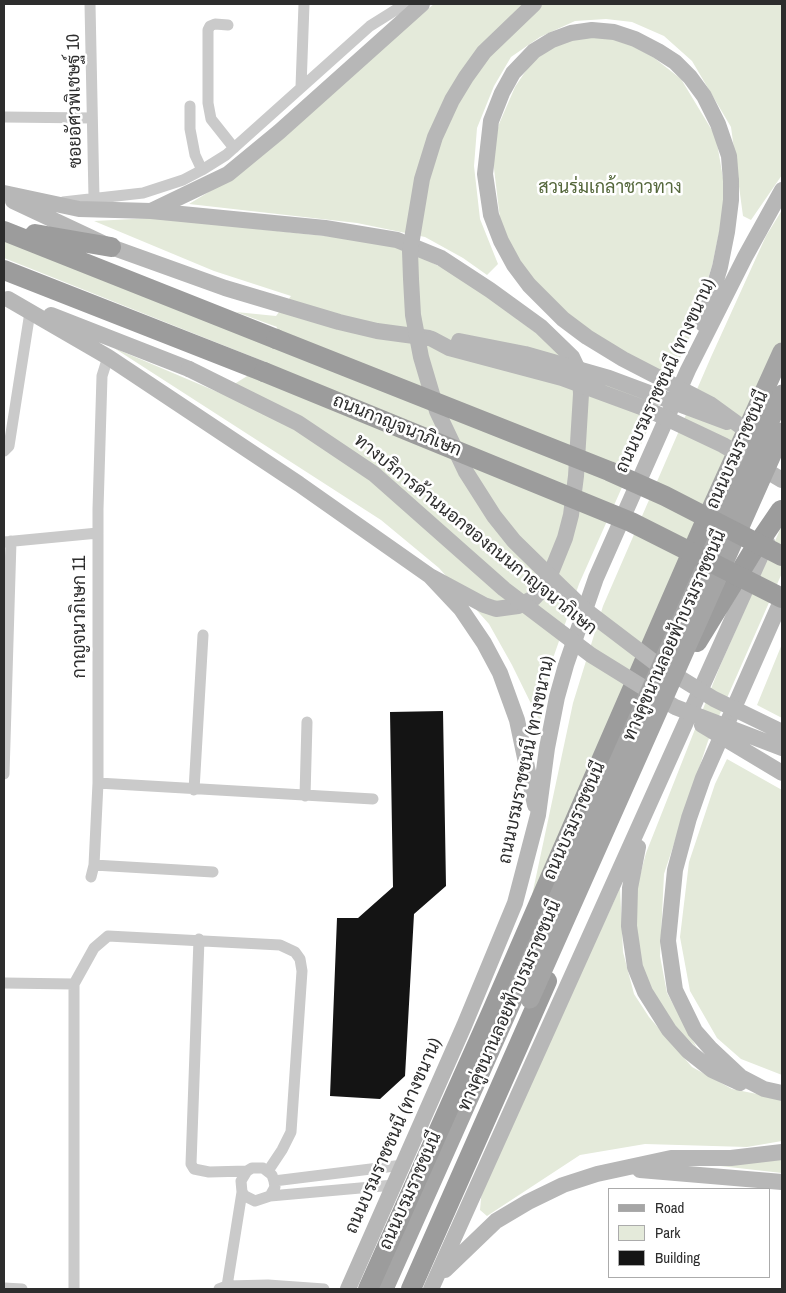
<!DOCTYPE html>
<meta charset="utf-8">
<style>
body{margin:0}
#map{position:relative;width:786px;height:1293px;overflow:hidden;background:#fff;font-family:"Archivo Narrow",sans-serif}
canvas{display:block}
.frame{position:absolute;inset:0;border:5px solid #2d2d2d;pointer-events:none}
.legend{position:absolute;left:608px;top:1188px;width:162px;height:90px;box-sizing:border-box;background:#fff;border:1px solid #ababab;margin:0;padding:6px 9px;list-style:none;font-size:15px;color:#2d2d2d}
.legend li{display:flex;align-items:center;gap:10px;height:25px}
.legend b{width:25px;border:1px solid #ababab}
</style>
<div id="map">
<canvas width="786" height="1293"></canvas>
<div class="frame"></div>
<ul class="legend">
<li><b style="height:6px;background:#a5a5a5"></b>Road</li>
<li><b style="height:14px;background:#e4eada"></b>Park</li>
<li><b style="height:14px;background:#141414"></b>Building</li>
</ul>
</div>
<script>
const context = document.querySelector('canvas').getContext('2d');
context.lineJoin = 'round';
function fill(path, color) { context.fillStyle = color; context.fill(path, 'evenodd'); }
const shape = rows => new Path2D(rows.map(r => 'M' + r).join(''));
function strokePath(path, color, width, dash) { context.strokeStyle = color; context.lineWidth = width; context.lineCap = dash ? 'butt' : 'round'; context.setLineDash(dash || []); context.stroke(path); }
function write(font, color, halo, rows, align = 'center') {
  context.font = font + ' "Archivo Narrow",Sarabun,sans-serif'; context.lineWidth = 5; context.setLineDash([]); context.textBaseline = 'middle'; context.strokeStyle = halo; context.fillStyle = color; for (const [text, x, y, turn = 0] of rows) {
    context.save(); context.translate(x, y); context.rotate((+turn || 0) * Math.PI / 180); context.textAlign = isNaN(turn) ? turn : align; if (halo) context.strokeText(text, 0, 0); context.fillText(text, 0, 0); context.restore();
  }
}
const green = shape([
 [434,4,782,4,782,175,751,220,743,216,731,127,692,61,664,36,632,22,606,19,575,21,540,37,511,57,494,86,477,128,474,166,480,219,498,264,487,275,463,258,425,237,357,223,189,204,217,187],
 [599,36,625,42,653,57,681,79,716,137,724,184,723,214,712,266,689,339,665,390,554,307,534,285,501,227,492,152,499,124,515,87,531,63,553,47,577,38],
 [782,210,782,345,527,919,573,703,603,606,711,357,766,236],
 [153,218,392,243,459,276,555,347,659,404,579,584,551,664,540,722,512,665,489,624,439,568,381,520,114,348,220,393,268,363,4,258,4,239,272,346,277,327,236,312,276,316,291,296,214,271,94,221],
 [782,525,782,573,708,741,664,874,660,956,667,993,697,1048,669,1021,650,990,636,951,634,898,646,853,720,666],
 [782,644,782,718,757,705],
 [727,759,782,790,782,1075,741,1059,717,1038,690,991,680,937,689,862,715,784],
 [620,888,623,952,634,994,649,1017,692,1067,732,1089,782,1099,782,1141,747,1147,645,1144,580,1155,487,1216,480,1210,482,1188],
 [782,1157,782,1173,720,1166]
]);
const building = shape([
 [443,711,446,886,414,914,405,1076,380,1099,330,1096,337,918,358,918,393,887,390,712]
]);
const minor = shape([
 [90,4,94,198],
 [228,25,215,24,210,26,208,30,208,103,211,119,234,148],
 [301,87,304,4],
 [190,106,190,129,195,155,202,170],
 [4,117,92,118],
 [63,202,143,193,183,180,202,170,226,155,370,26,405,4],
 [4,451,9,446,30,312],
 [4,542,98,533],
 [4,774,11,541],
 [98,783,373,799],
 [194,790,203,635],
 [305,796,307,722],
 [94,865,213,872],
 [91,877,94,865,98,783,98,509,102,376,108,357],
 [199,939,191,1164,194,1169,209,1172,247,1171,252,1168,263,1168,272,1175,274,1181,275,1187,270,1196,255,1201,245,1196,242,1192,241,1181,247,1171],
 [4,983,74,984],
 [274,1181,403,1165],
 [270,1196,394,1185],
 [227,1286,242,1192],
 [4,1288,22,1289],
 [74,1289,74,984,94,948,108,936,280,945,295,952,300,959,302,971,291,1132,282,1150,268,1171],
 [219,1289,227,1286,268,1285,324,1289]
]);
const secondary = shape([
 [4,193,79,209,151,211,228,174,279,132,422,4],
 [13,201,111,247,225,288,339,322,377,331,429,338],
 [151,211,325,228,397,240,441,258,490,290,541,327,572,357,580,374,581,394,576,476,571,515,565,538,546,585,534,598,518,606,496,609,484,605,430,576],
 [8,299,108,357,299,484,430,576,461,609,484,643,500,673,517,720,535,805],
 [51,315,189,369],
 [703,324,720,267,727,232,731,200,731,181],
 [782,599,703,778,689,818,675,870,668,941,675,990,695,1031,710,1048,741,1077,764,1089,782,1093],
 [638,847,630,888,629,926,635,967,645,992,669,1030,688,1051,712,1070,740,1083],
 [640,1170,782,1182],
 [445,1270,496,1221,528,1202,563,1185,597,1174,671,1158,731,1158,782,1152],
 [348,1289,464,1026,515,903,538,815,547,748,557,697,566,665,596,578,688,370,745,257,782,190],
 [431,1289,767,542]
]);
const primary = shape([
 [705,522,782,352],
 [384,1289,515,995]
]);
const trunk = shape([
 [4,231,276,339],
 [35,234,111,247],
 [4,270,264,372],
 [697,642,753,551,781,510],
 [368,1289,492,1011,705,522],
 [411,1289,547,981]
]);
const secondaryBridge = shape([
 [534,4,484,52,466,77,452,100,435,137,422,179,410,251,411,279,413,315,421,357,437,411,466,472,494,516,514,541,560,586,583,608,654,662,714,699,782,732],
 [731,181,729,156,718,124,704,96,690,77,675,62,658,51,635,39,614,32,592,30,571,33,552,40,534,51,513,73,502,93,491,121,485,174,491,215,501,241,514,265,529,285,563,319,587,337,623,359,710,404,743,428],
 [432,339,449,348,562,378,649,410,723,445,782,480],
 [459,341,525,354,609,378,727,422],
 [189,369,298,423,374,474,504,589,591,655,675,707,782,748],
 [702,725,782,773]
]);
const primaryBridge = shape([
 [515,995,782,394],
 [530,999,782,432]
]);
const trunkBridge = shape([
 [276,339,609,471,665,496,782,556],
 [264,372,631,522,782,598]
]);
const streetNames = [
 ["ซอยอัศวพิเชษฐ์ 10",75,101,-91],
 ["ถนนบรมราชชนนี (ทางขนาน)",666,376,-65],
 ["ถนนกาญจนาภิเษก",397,426,22],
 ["ถนนบรมราชชนนี",738,450,-66],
 ["ทางบริการด้านนอกของถนนกาญจนาภิเษก",475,535,39],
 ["กาญจนาภิเษก 11",80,617,-90],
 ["ทางคู่ขนานลอยฟ้าบรมราชชนนี",675,636,-66],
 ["ถนนบรมราชชนนี (ทางขนาน)",527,760,-78],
 ["ถนนบรมราชชนนี",575,821,-66],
 ["ทางคู่ขนานลอยฟ้าบรมราชชนนี",510,1006,-66],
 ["ถนนบรมราชชนนี (ทางขนาน)",394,1136,-66],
 ["ถนนบรมราชชนนี",411,1191,-66]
];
const parkNames = [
 ["สวนร่มเกล้าชาวทาง",610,188]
];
fill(green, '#e4eada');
fill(building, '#141414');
strokePath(minor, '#cacaca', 11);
strokePath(secondary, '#b7b7b7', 16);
strokePath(primary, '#a5a5a5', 19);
strokePath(trunk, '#9c9c9c', 20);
strokePath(secondaryBridge, '#b7b7b7', 16);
strokePath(primaryBridge, '#a5a5a5', 19);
strokePath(trunkBridge, '#9c9c9c', 20);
write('18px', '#2d2d2d', '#fff', streetNames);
write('18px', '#54673b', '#fff', parkNames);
</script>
